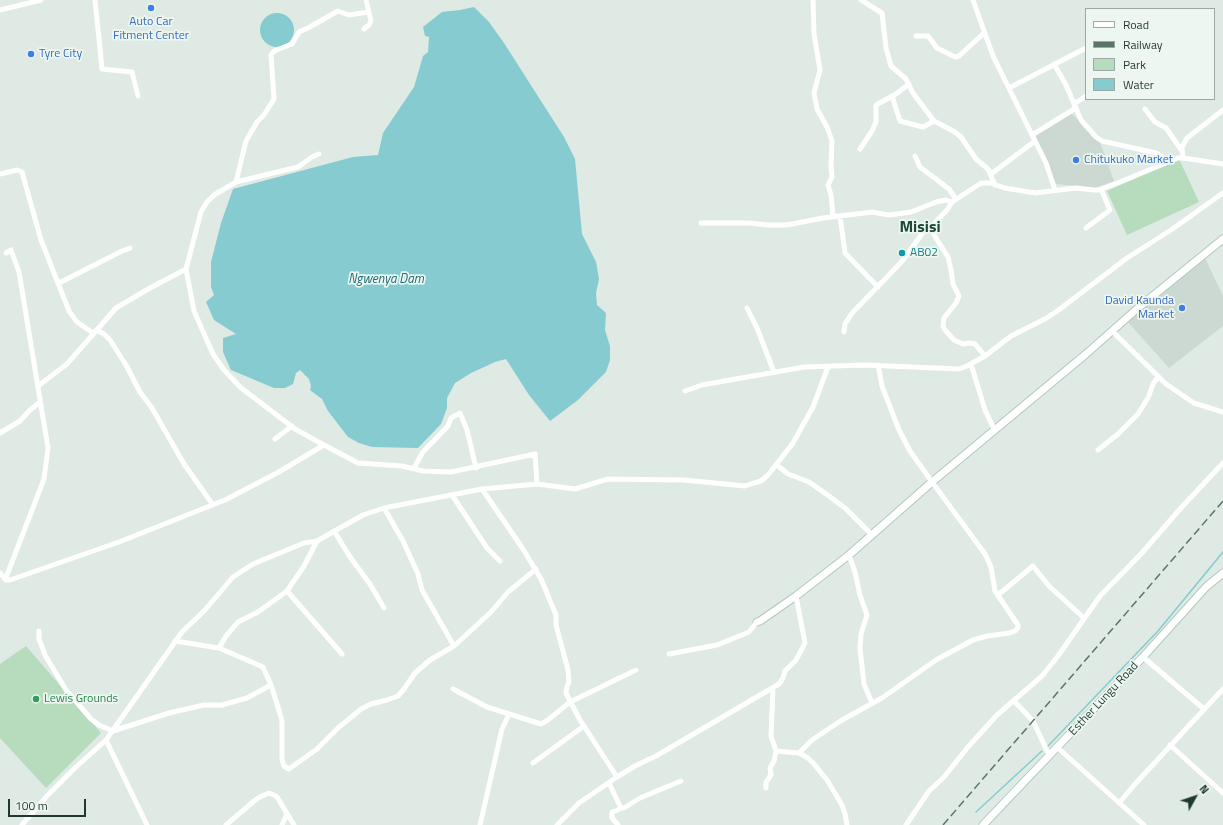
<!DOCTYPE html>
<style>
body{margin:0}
#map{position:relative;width:1223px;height:825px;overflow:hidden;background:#deeae3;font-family:"Titillium Web",sans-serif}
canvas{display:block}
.legend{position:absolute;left:1085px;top:8px;width:130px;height:92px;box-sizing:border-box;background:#eef6f1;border:1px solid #9baaa4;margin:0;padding:5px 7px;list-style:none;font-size:12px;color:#1f3930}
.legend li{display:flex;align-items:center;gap:8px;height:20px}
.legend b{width:20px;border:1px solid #9baaa4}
.north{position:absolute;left:1175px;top:777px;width:40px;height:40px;-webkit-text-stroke:3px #eef6f1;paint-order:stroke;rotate:50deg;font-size:11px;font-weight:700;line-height:16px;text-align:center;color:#1f3930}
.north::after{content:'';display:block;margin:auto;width:14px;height:18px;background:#1f3930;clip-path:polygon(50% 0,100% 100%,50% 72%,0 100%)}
.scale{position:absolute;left:8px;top:799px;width:78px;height:18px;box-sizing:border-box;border:2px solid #1f3930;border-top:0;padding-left:5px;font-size:12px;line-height:14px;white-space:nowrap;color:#1f3930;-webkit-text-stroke:3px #eef6f1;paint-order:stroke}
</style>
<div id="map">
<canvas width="1223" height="825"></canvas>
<ul class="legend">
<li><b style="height:5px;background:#fff"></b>Road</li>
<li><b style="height:5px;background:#59756b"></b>Railway</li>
<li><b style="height:11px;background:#b6dbbd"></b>Park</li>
<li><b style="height:11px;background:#85cbd0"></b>Water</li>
</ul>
<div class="north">N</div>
<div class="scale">100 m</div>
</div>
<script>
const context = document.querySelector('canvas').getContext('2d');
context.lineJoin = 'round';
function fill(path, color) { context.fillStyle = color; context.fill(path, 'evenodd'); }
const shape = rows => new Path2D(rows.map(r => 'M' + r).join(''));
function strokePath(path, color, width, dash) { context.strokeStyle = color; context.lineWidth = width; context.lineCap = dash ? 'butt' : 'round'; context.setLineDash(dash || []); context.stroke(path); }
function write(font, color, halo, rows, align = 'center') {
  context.font = font + ' "Titillium Web",sans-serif'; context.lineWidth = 3.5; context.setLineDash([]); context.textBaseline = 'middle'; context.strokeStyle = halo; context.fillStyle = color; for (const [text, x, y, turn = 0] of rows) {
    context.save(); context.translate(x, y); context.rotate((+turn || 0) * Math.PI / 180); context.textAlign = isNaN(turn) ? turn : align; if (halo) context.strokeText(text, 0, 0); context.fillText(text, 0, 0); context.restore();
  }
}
const built = shape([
 [1070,112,1099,139,1114,181,1095,188,1056,184,1035,135],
 [1205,258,1223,296,1223,326,1169,368,1126,320]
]);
const green = shape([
 [1179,159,1199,202,1127,235,1107,191],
 [26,646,101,733,46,788,0,738,0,664]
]);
const water = shape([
 [474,7,489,22,504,43,564,137,575,159,582,234,596,262,599,279,596,293,597,305,606,313,605,330,610,346,610,360,606,372,578,400,550,421,529,395,506,359,495,362,471,373,455,383,447,398,447,408,441,424,418,448,372,447,359,443,348,437,328,411,322,399,310,390,311,386,309,379,300,370,296,373,293,384,285,388,274,388,231,370,223,352,223,338,236,334,214,320,206,302,214,295,211,287,211,262,221,223,233,189,353,157,378,155,383,133,414,87,423,56,428,52,429,37,425,36,423,27,442,12,460,10],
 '260 30a17 17 0 1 1 34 0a17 17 0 1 1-34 0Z'
]);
const stream = shape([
 [1048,746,1158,631,1223,552],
 [976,812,1042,751]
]);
const street = shape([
 [95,0,102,69,132,72,138,96],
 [813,0,814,34,820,70,814,93,817,109,827,127,832,141,831,166,832,177,828,185,831,195,833,217],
 [861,0,882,13,886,48,891,66,906,79,913,93,934,121,955,132,961,137,976,159,988,169,995,185],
 [973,0,993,56,1046,163,1055,190],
 [0,10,41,0],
 [364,29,369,25,371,21,366,0],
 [916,36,928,36,937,48,955,57,959,56,984,33],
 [1054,64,1066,85,1081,120,1096,137,1102,141,1156,153,1161,156,1166,162],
 [1009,88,1086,48],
 [892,96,900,121,923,127,934,121],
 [1074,104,1086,96],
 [1145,109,1155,122,1166,128,1182,151],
 [1032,135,1076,108],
 [860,149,872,131,876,122,876,105,896,94,909,84],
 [319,154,312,157,298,167,236,182,214,195,207,202,201,212,186,269,194,311,213,354,224,370,240,387,295,429,324,445,358,463,402,466,423,471,451,472,535,454,537,484],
 [915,156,920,167,949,189,956,199],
 [1183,158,1182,147,1187,138,1223,110],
 [0,174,17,170,22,172,41,240,69,311,77,322,93,333],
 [991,174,1035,141],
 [236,182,246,141,257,122,264,115,274,99,271,55,274,51,292,44,299,32,308,28,338,11,349,15,368,12],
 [952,202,947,210,931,227,931,230,948,257,951,270,953,284,959,296,956,303,944,318,943,326,945,330,954,340,963,344,969,343,975,344,985,356],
 [840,216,845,253,878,287],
 [701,223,749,223,767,225,787,225,823,218,872,212,889,215,911,212,936,202,946,200,952,202,981,183,990,183,1005,188,1035,193,1076,188,1094,190,1099,190,1120,182,1178,158,1183,158,1223,164],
 [1086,228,1110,210,1101,189],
 [6,253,11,250,19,272,48,448,44,479,7,575,6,580],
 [59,283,122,251,130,248],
 [747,308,757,328,774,372],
 [96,330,104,334,110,340,126,365,140,392,152,408,184,464,213,505],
 [1112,331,1166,384,1194,403,1223,412],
 [844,332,845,324,852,313,889,275,904,259,924,231,931,227],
 [971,364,985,410,994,429],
 [38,386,67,364,116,308,150,288,186,269],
 [685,391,702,385,804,367,865,365,959,369,967,366,985,356,1011,336,1045,319,1056,312,1127,258,1171,230,1223,193],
 [0,433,20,421,29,411,40,402],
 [275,439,292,426],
 [1098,450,1118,434,1138,414,1148,398,1153,384,1158,377],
 [777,465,788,474,809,482,829,496,845,508,872,535],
 [414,468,423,452,448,426,451,418,460,413,467,430,476,468],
 [482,489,523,549,541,579,556,615,556,625,568,670,569,682,567,686,566,693,580,720,617,777],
 [452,495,487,548,500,561],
 [384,508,403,541,418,574,422,590,454,646],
 [334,531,350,557,370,584,384,608],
 [849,555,855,572,860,595,867,615,861,634,860,648,864,684,872,703],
 [0,573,6,580,10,580,119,542,225,500,277,473,324,445],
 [287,591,342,654],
 [998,595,1033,566,1049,586,1084,618],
 [39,631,39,639,45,655,66,690,91,719,99,725,113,731,169,713,204,705,222,705,247,698,271,685],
 [175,641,219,648,263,667,271,685,277,704,282,721,282,760,284,766,289,769,317,749,338,728,361,709,371,704,387,700,398,696,404,689,415,673,430,660,454,646,491,612,508,592,536,569],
 [219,648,226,636,238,622,258,612,287,591,304,566,317,541],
 [669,654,717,645,749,632,757,622],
 [1143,657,1204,709],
 [773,688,771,736,776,751,799,753,808,758,814,764,827,780,842,805,845,814,847,825],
 [453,689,487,707,541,724,548,720,570,702,636,670],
 [1014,701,1033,721,1049,755],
 [106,740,147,825],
 [1170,745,1223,793],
 [1058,748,1144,825],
 [799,753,812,740,842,720,882,698,936,660,973,640,987,636,1010,633,1015,631,1018,628,1018,625,995,591,991,567,985,554,932,482,910,451,899,430,882,386,878,365],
 [533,763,584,726],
 [609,783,620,806,620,808,618,810,612,812,612,818,618,825],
 [766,788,766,782,771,775,770,768,774,761,776,751],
 [1119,803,1135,784,1223,689],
 [620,808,624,808,640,798,681,781],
 [22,825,47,796,76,767,106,740,182,632,205,610,233,577,253,564,304,543,317,541,363,515,384,508,482,489,537,484,575,489,608,479,684,480,745,486,754,483,761,481,768,475,793,443,813,407,828,367],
 [226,825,254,801,260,797,269,793,274,795,277,797,294,825],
 [282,825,287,814],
 [480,825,502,729,509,714],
 [557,825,579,803,617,777,635,766,656,756,779,684,783,678,785,671,796,660,805,643,796,596],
 [906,825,929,791,944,777,968,747,997,715,1042,676,1058,656,1100,596,1141,554,1180,509,1223,463]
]);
const secondary = shape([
 [757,622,760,621,796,596,849,555,932,482,1086,354,1138,308,1223,239],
 [983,825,1143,657,1206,587,1223,573]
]);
const rail = shape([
 [943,825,1223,501]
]);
const markers = [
 [151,8,4,"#3f7fe0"],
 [31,54,4,"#3f7fe0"],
 [1076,160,4,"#3f7fe0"],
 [902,253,4,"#0f9aa8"],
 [1182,308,4,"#3f7fe0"],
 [36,699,4,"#2e9e5b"]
];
const shopNames = [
 ["Auto Car",151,22,"center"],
 ["Fitment Center",151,36,"center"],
 ["Tyre City",39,54],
 ["Chitukuko Market",1084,160],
 ["David Kaunda",1174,301,"right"],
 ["Market",1174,315,"right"]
];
const cultureNames = [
 ["AB02",910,253]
];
const leisureNames = [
 ["Lewis Grounds",44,699]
];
const streetNames = [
 ["Esther Lungu Road",1104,699,-47]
];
const waterNames = [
 ["Ngwenya Dam",386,280]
];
const districtNames = [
 ["Misisi",920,228]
];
fill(built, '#ccd9d2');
fill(green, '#b6dbbd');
fill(water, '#85cbd0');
strokePath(stream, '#85cbd0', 1.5);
strokePath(secondary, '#b1c9be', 9);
strokePath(street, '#fff', 5);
strokePath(secondary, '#fff', 7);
strokePath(rail, '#59756b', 1.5, [8, 4]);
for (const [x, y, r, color] of markers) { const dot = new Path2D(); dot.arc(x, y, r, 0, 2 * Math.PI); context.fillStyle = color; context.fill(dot); strokePath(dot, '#eef6f1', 1.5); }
write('12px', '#366cbe', '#eef6f1', shopNames, 'left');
write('12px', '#0d838f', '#eef6f1', cultureNames, 'left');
write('12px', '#27864d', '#eef6f1', leisureNames, 'left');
write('12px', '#1f3930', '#eef6f1', streetNames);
write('italic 13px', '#1a6d74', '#eef6f1', waterNames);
write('bold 16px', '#1c4b3b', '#eef6f1', districtNames);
</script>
